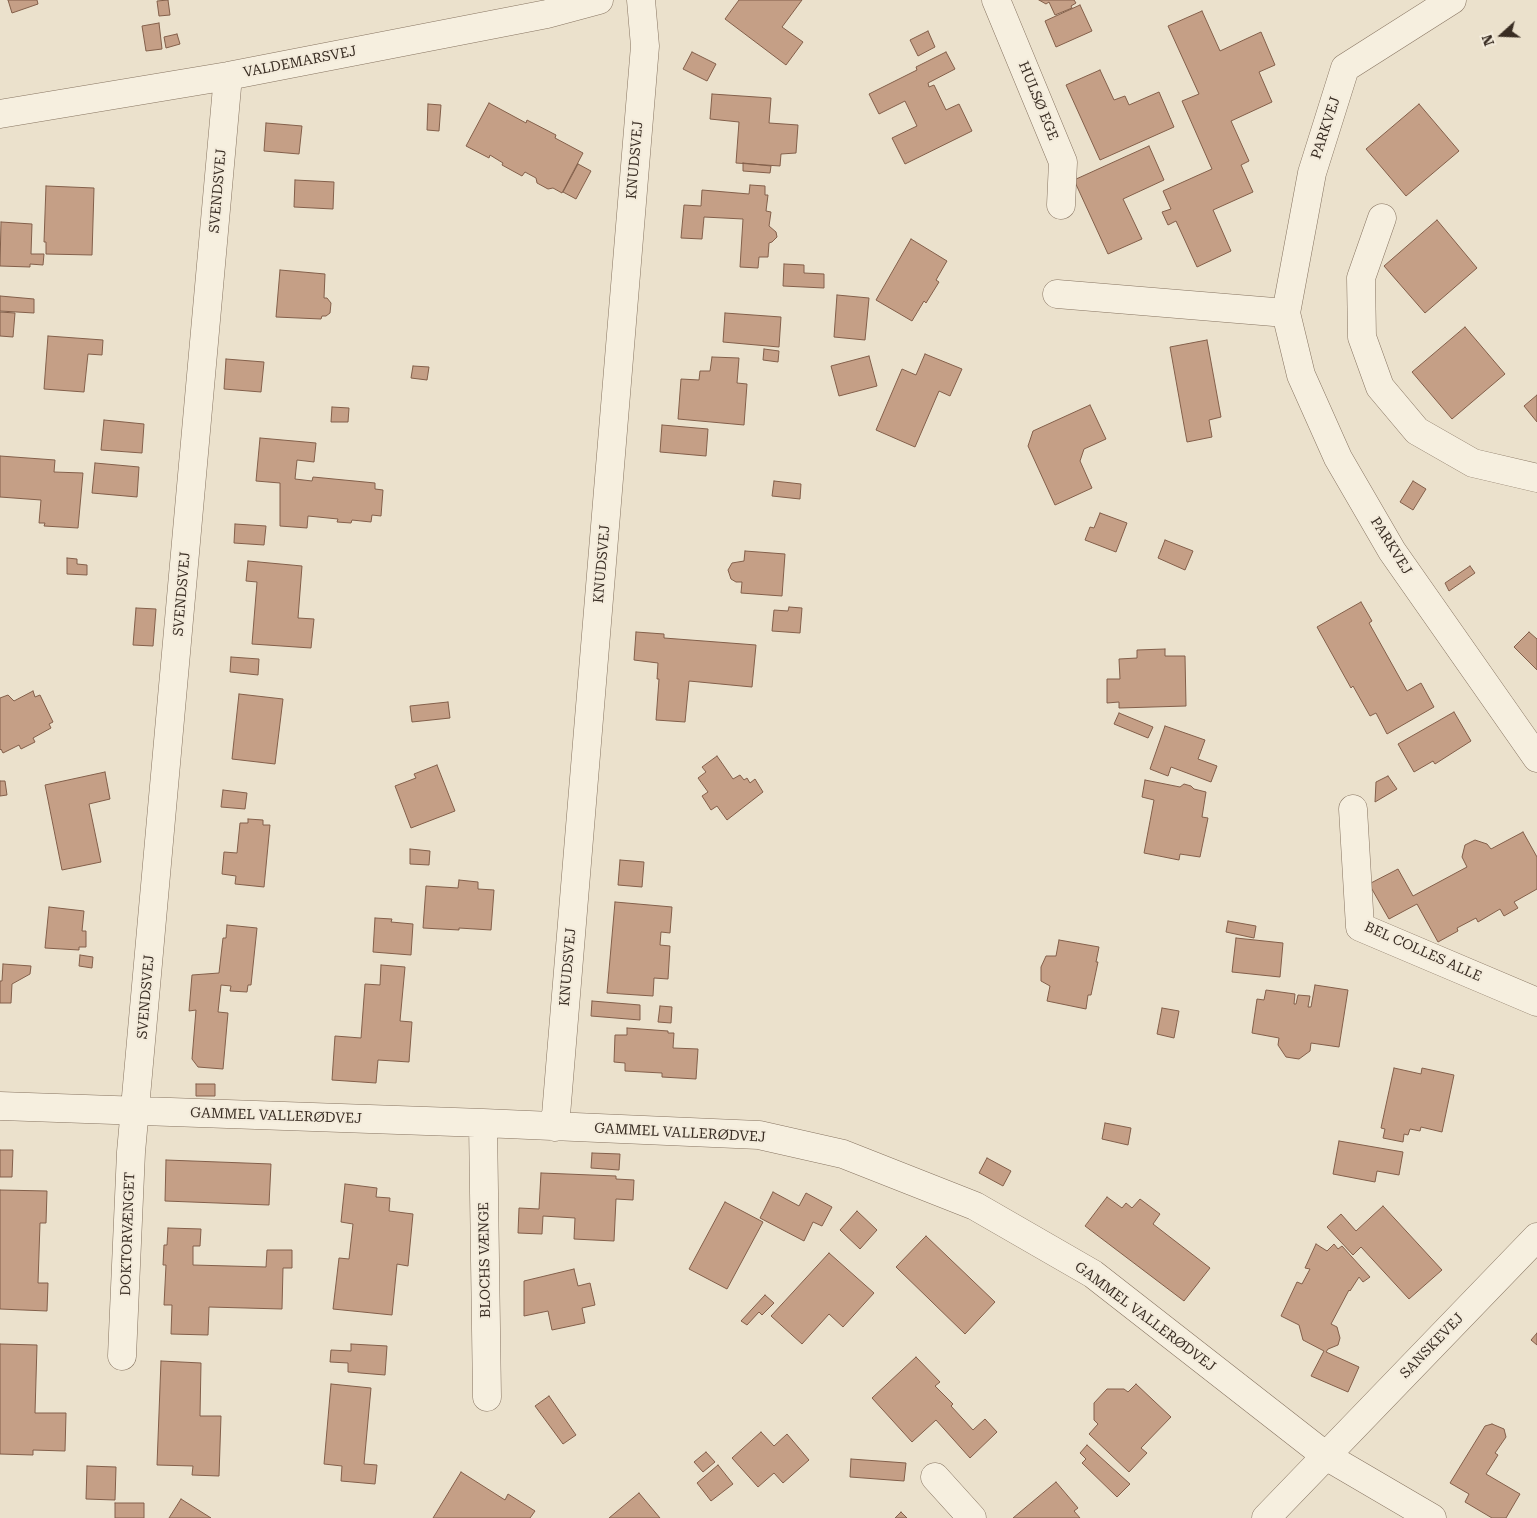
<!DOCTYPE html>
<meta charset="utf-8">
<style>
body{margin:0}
#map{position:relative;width:1537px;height:1518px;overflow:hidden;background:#ebe1cc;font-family:"Roboto Serif",serif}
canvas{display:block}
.north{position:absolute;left:1477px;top:10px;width:50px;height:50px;-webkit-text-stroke:4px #f3ebdb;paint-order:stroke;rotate:250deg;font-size:14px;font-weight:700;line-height:20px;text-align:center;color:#392d23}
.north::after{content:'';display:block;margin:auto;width:18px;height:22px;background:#392d23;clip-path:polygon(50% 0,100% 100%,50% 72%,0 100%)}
</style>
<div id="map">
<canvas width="1537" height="1518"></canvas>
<div class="north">N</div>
</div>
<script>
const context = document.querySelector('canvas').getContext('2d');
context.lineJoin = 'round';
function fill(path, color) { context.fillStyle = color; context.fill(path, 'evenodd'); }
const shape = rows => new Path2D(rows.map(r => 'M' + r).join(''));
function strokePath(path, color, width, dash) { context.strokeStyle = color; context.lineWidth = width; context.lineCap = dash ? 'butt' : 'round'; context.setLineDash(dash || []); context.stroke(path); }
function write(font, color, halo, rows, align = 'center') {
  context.font = font + ' "Roboto Serif",serif'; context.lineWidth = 4; context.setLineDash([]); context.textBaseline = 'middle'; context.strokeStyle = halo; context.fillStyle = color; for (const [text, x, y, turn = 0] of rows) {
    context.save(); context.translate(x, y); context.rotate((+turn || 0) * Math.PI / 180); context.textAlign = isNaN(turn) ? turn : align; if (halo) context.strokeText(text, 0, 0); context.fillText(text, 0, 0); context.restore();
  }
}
const building = shape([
 [8,0,37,0,38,4,12,13,8,0],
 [168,0,170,15,159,16,157,1,168,0],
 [739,0,802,0,782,27,803,42,786,65,725,19,739,0],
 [1039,0,1074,0,1076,3,1071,6,1072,8,1055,15,1049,2,1046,4,1039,0],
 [1080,5,1092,31,1056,47,1045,21,1080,5],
 [1202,11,1220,51,1261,32,1275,65,1259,72,1272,102,1231,121,1249,161,1241,165,1253,192,1213,210,1231,251,1197,267,1176,221,1168,225,1162,212,1171,209,1163,191,1212,169,1182,101,1199,94,1168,26,1202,11],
 [159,23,162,49,146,51,142,26,159,23],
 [928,31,935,47,918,56,910,40,928,31],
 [177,34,180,44,166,48,164,37,177,34],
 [692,52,716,64,707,81,683,69,692,52],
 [946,52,955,69,928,83,929,87,934,85,946,110,959,104,972,131,905,164,892,138,917,126,905,101,879,114,869,94,917,70,916,67,946,52],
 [1100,70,1114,100,1125,96,1129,105,1159,92,1174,127,1100,160,1066,85,1100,70],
 [712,94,771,98,769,123,798,125,796,153,781,154,780,166,736,163,739,122,710,119,712,94],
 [489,103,526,123,527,120,556,135,555,138,583,153,562,193,553,188,548,189,537,183,536,178,525,172,522,176,502,165,503,163,490,155,489,158,466,146,489,103],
 [428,104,441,105,439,131,427,130,428,104],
 [1419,104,1459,151,1406,196,1366,149,1419,104],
 [266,123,302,126,299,154,264,151,266,123],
 [1149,146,1164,180,1123,199,1142,239,1108,254,1074,180,1149,146],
 [743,163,771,166,770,173,743,171,743,163],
 [578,164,591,171,576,199,563,192,578,164],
 [295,180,334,182,333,209,294,207,295,180],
 [750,185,765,186,765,195,768,195,766,211,771,212,769,226,776,232,777,237,772,242,769,243,768,257,759,257,758,268,740,267,743,219,704,217,702,239,681,238,684,205,701,206,702,190,749,194,750,185],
 [46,186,94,188,92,255,46,254,46,242,44,242,46,186],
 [1437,220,1477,268,1425,313,1384,266,1437,220],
 [1,222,32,224,31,254,44,254,43,265,30,264,30,267,0,266,1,222],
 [911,239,947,261,936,280,939,282,926,303,924,301,912,321,876,300,911,239],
 [784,264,804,265,804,273,824,274,824,288,783,286,784,264],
 [280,270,325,274,324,298,327,298,331,303,330,313,326,316,322,316,321,319,276,317,280,270],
 [837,295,869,298,865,340,834,337,837,295],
 [0,296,34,299,34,313,0,311,0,296],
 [0,312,15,313,13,337,0,336,0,312],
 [725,313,781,317,779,347,723,342,725,313],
 [1465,327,1505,374,1452,419,1412,372,1465,327],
 [48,336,103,340,102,355,88,354,84,392,44,389,48,336],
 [1207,340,1221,417,1209,420,1212,437,1187,442,1170,347,1207,340],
 [764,349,779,351,778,362,763,360,764,349],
 [925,354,962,369,950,396,939,391,915,447,876,430,902,369,916,375,925,354],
 [869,356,877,386,839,396,831,366,869,356],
 [712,357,739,358,737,383,747,384,744,425,678,419,681,379,699,380,700,371,710,371,712,357],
 [226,359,264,362,261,392,224,389,226,359],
 [413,366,429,367,427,380,411,378,413,366],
 [1537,395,1537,422,1524,406,1537,395],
 [1090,405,1106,439,1084,449,1080,461,1092,488,1055,505,1028,446,1033,431,1090,405],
 [332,407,349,408,348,422,331,422,332,407],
 [104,420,144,424,142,453,101,450,104,420],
 [662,425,708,429,706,456,660,452,662,425],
 [260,438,316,443,314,462,297,460,295,479,312,481,313,477,375,483,375,489,383,490,381,516,372,515,371,522,352,520,351,523,337,522,338,519,308,516,307,528,280,526,280,483,256,481,260,438],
 [0,456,55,460,54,472,83,473,78,528,44,526,45,523,39,523,41,500,0,497,0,456],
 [95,463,139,467,137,497,92,493,95,463],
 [774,481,801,484,800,499,772,496,774,481],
 [1413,481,1426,489,1413,510,1400,502,1413,481],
 [1100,513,1127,523,1116,552,1085,540,1090,527,1094,528,1100,513],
 [235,524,266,526,264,545,234,543,235,524],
 [1165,540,1193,551,1185,570,1158,558,1165,540],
 [745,551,785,554,782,596,741,593,742,582,736,582,731,579,728,570,732,563,744,561,745,551],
 [67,558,77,559,77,564,87,565,87,575,67,574,67,558],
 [248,561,302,566,298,618,314,619,311,648,252,644,257,582,246,581,248,561],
 [1470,566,1475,573,1449,591,1445,583,1470,566],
 [1361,602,1372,621,1369,623,1407,691,1421,683,1434,707,1387,734,1376,713,1370,716,1353,686,1351,688,1317,627,1361,602],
 [789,607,802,608,800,633,772,631,774,610,788,611,789,607],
 [136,608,156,609,153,646,133,645,136,608],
 [636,632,664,634,664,638,756,645,752,687,689,681,685,722,656,720,659,679,657,679,658,663,634,660,636,632],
 [1529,632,1537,639,1537,670,1514,647,1529,632],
 [1165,649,1165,656,1185,656,1186,706,1119,708,1119,702,1107,703,1107,679,1120,679,1119,659,1137,658,1137,650,1165,649],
 [231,657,259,659,258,675,230,672,231,657],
 [33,691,35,697,40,695,53,722,49,724,51,728,33,738,35,742,21,749,19,745,3,753,1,749,0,750,0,698,8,695,14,701,33,691],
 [239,694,283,699,275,764,232,759,239,694],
 [448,702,450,718,412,722,410,706,448,702],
 [1454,712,1471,741,1435,764,1433,761,1414,772,1398,744,1454,712],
 [1119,713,1153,727,1148,738,1114,724,1119,713],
 [1165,726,1205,740,1198,759,1217,766,1211,782,1171,767,1168,776,1150,769,1165,726],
 [717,756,733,779,740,775,744,780,747,778,750,783,755,779,763,792,727,820,717,806,711,810,702,796,708,792,698,778,706,772,702,767,717,756],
 [437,765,455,811,411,828,395,786,416,778,414,774,437,765],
 [105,772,110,799,89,804,101,862,62,870,45,785,105,772],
 [1388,776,1397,789,1375,802,1376,782,1388,776],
 [1145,780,1180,787,1184,784,1191,786,1194,789,1206,792,1202,817,1208,818,1200,857,1180,854,1179,860,1144,853,1154,800,1142,797,1145,780],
 [0,781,5,781,7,795,0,796,0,781],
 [223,790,247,793,245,809,221,807,223,790],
 [248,819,263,820,263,825,270,825,264,887,235,884,236,876,222,874,224,852,237,853,240,823,248,823,248,819],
 [1523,832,1537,857,1537,889,1514,902,1518,908,1504,916,1500,909,1478,922,1476,918,1457,928,1458,931,1438,942,1417,904,1389,919,1369,884,1398,869,1413,896,1467,867,1462,857,1465,845,1475,840,1487,844,1491,849,1523,832],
 [410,849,430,851,429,865,410,864,410,849],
 [620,860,644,862,642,887,618,885,620,860],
 [459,880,478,882,478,889,494,890,491,930,459,928,459,930,423,928,426,886,458,888,459,880],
 [615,902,672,907,670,933,661,932,660,945,670,946,668,979,654,978,653,996,607,993,615,902],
 [49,907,84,911,82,931,86,931,86,947,79,947,79,950,45,948,49,907],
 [375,918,392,919,391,922,413,924,411,955,373,952,375,918],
 [1228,921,1256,926,1254,938,1226,932,1228,921],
 [227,925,257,928,251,985,248,985,247,992,230,991,231,986,221,985,218,1012,228,1013,223,1069,198,1067,192,1059,196,1010,189,1011,192,975,219,973,223,938,226,938,227,925],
 [1236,938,1283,943,1280,977,1232,972,1236,938],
 [1059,940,1099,947,1096,962,1098,962,1091,995,1088,995,1086,1009,1047,1001,1050,986,1041,981,1041,967,1046,956,1056,956,1059,940],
 [80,955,93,957,92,968,79,966,80,955],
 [3,964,31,966,30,974,12,984,11,1003,0,1003,0,981,2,981,3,964],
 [381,965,405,967,400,1021,412,1022,409,1062,378,1060,376,1083,332,1080,335,1036,361,1038,365,984,380,985,381,965],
 [1315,985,1348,990,1339,1047,1311,1043,1310,1051,1299,1059,1286,1057,1278,1045,1279,1038,1252,1033,1257,999,1264,1000,1266,990,1295,994,1294,1004,1296,1004,1298,995,1310,996,1308,1007,1311,1007,1315,985],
 [592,1001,640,1005,640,1020,591,1016,592,1001],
 [660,1006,672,1007,671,1023,658,1022,660,1006],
 [1162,1008,1179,1011,1174,1038,1157,1034,1162,1008],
 [627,1028,668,1031,668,1033,674,1033,673,1048,698,1049,696,1079,662,1077,662,1073,625,1071,625,1063,614,1062,615,1035,627,1035,627,1028],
 [1394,1068,1421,1074,1422,1068,1454,1075,1442,1132,1421,1127,1420,1131,1410,1129,1408,1135,1404,1134,1403,1142,1383,1138,1385,1129,1381,1128,1394,1068],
 [196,1084,215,1084,215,1096,196,1096,196,1084],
 [1105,1123,1131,1128,1128,1145,1102,1139,1105,1123],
 [1339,1141,1403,1152,1399,1175,1377,1171,1375,1182,1333,1174,1339,1141],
 [0,1150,13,1150,12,1177,0,1177,0,1150],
 [592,1153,620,1154,619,1170,591,1168,592,1153],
 [987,1158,1011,1171,1003,1186,979,1173,987,1158],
 [166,1160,271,1164,269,1205,165,1201,166,1160],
 [541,1173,616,1176,616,1179,634,1180,633,1200,616,1199,614,1241,574,1239,575,1218,543,1216,542,1234,518,1233,519,1208,539,1209,541,1173],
 [345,1184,377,1188,376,1197,390,1198,389,1211,413,1214,408,1266,397,1264,392,1315,333,1309,339,1258,349,1259,353,1224,341,1222,345,1184],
 [0,1190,47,1191,46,1223,40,1223,38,1283,48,1283,47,1311,0,1309,0,1190],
 [773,1192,799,1206,806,1193,832,1207,822,1226,813,1222,804,1241,760,1218,773,1192],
 [1107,1197,1122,1208,1126,1203,1132,1208,1140,1199,1160,1214,1153,1224,1210,1268,1184,1301,1085,1226,1107,1197],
 [725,1202,763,1222,727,1289,689,1269,725,1202],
 [1383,1206,1442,1270,1409,1299,1361,1247,1353,1255,1327,1227,1341,1214,1356,1231,1383,1206],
 [857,1211,877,1230,860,1249,840,1230,857,1211],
 [168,1228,201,1229,200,1246,193,1246,193,1265,266,1267,267,1250,292,1250,292,1268,283,1268,282,1309,209,1307,208,1335,171,1334,172,1305,164,1305,166,1265,163,1265,164,1245,167,1245,168,1228],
 [926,1236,995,1302,965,1334,896,1267,926,1236],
 [1316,1244,1327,1251,1334,1244,1338,1249,1342,1246,1370,1277,1363,1282,1359,1277,1350,1291,1349,1290,1331,1324,1337,1327,1340,1338,1338,1345,1328,1349,1326,1352,1359,1367,1348,1392,1311,1376,1324,1351,1303,1340,1299,1325,1281,1316,1297,1282,1302,1284,1310,1269,1305,1268,1316,1244],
 [829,1253,874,1293,843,1327,829,1314,802,1344,771,1316,829,1253],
 [574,1269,578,1286,590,1283,595,1305,582,1308,585,1323,552,1330,548,1311,524,1316,524,1281,574,1269],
 [765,1295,774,1303,762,1315,759,1312,747,1325,741,1321,765,1295],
 [1537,1333,1537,1345,1531,1340,1537,1333],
 [0,1344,37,1345,35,1413,66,1413,65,1451,33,1450,33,1455,0,1454,0,1344],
 [351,1344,387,1346,385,1375,348,1372,348,1363,330,1362,331,1350,351,1351,351,1344],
 [916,1357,940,1382,935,1386,953,1404,951,1406,973,1430,985,1419,997,1432,970,1458,936,1420,912,1442,872,1398,916,1357],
 [161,1361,201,1363,200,1416,221,1416,219,1476,192,1475,193,1466,157,1465,161,1361],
 [331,1384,371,1388,364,1464,377,1465,375,1484,341,1481,342,1466,324,1464,331,1384],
 [1136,1384,1171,1417,1141,1448,1147,1453,1129,1472,1089,1434,1098,1424,1094,1420,1094,1403,1107,1389,1124,1389,1128,1392,1136,1384],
 [549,1396,576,1435,563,1444,535,1406,549,1396],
 [1492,1424,1504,1429,1506,1437,1495,1453,1498,1455,1486,1474,1520,1494,1506,1518,1492,1518,1465,1502,1469,1494,1450,1483,1485,1426,1492,1424],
 [761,1432,774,1446,787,1434,809,1460,783,1483,774,1473,758,1487,732,1458,761,1432],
 [1087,1445,1130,1484,1117,1497,1082,1463,1086,1459,1080,1453,1087,1445],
 [706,1452,715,1462,703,1472,694,1462,706,1452],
 [851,1459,906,1463,904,1481,850,1477,851,1459],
 [718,1465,733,1484,711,1501,697,1483,718,1465],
 [87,1466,116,1467,115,1500,86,1499,87,1466],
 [461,1472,505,1500,508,1494,535,1511,530,1518,433,1518,461,1472],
 [1056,1482,1078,1508,1074,1511,1080,1518,1013,1518,1056,1482],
 [639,1493,660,1518,609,1518,639,1493],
 [181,1499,211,1518,169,1518,181,1499],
 [115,1503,144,1503,144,1518,115,1518,115,1503],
 [901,1512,907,1518,895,1518,901,1512]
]);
const minor = shape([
 [996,0,1063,162,1061,205],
 [1452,0,1345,68,1312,173,1286,313,1301,375,1338,458,1392,551,1537,758],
 [0,114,228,76,547,14,599,0],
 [1382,218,1361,278,1362,337,1380,387,1417,431,1473,463,1537,478],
 [1057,294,1286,313],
 [1353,809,1360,927,1537,1002],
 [0,1106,483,1123,759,1135,843,1154,975,1206,1093,1274,1326,1456,1432,1518],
 [483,1123,487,1397],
 [555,1127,645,46,641,0],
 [122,1356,131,1152,228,76],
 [935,1477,972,1518],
 [1266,1518,1537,1237]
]);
const streetNames = [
 ["VALDEMARSVEJ",300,62,-11],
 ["HULSØ EGE",1038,101,68],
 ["PARKVEJ",1326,128,-72],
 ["KNUDSVEJ",635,160,-85],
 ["SVENDSVEJ",218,191,-85],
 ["PARKVEJ",1391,546,58],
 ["KNUDSVEJ",602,564,-85],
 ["SVENDSVEJ",182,594,-85],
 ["BEL COLLES ALLE",1423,952,24],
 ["KNUDSVEJ",568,967,-85],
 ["SVENDSVEJ",146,997,-85],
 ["GAMMEL VALLERØDVEJ",276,1116,2],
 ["GAMMEL VALLERØDVEJ",680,1133,3],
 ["DOKTORVÆNGET",128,1234,-88],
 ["BLOCHS VÆNGE",485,1260,-91],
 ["GAMMEL VALLERØDVEJ",1145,1317,37],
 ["SANSKEVEJ",1432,1346,-46]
];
fill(building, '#c59f86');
strokePath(building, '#835f4a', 1);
strokePath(minor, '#877461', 29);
strokePath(minor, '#f6efdf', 28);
write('14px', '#392d23', '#f3ebdb', streetNames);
</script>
